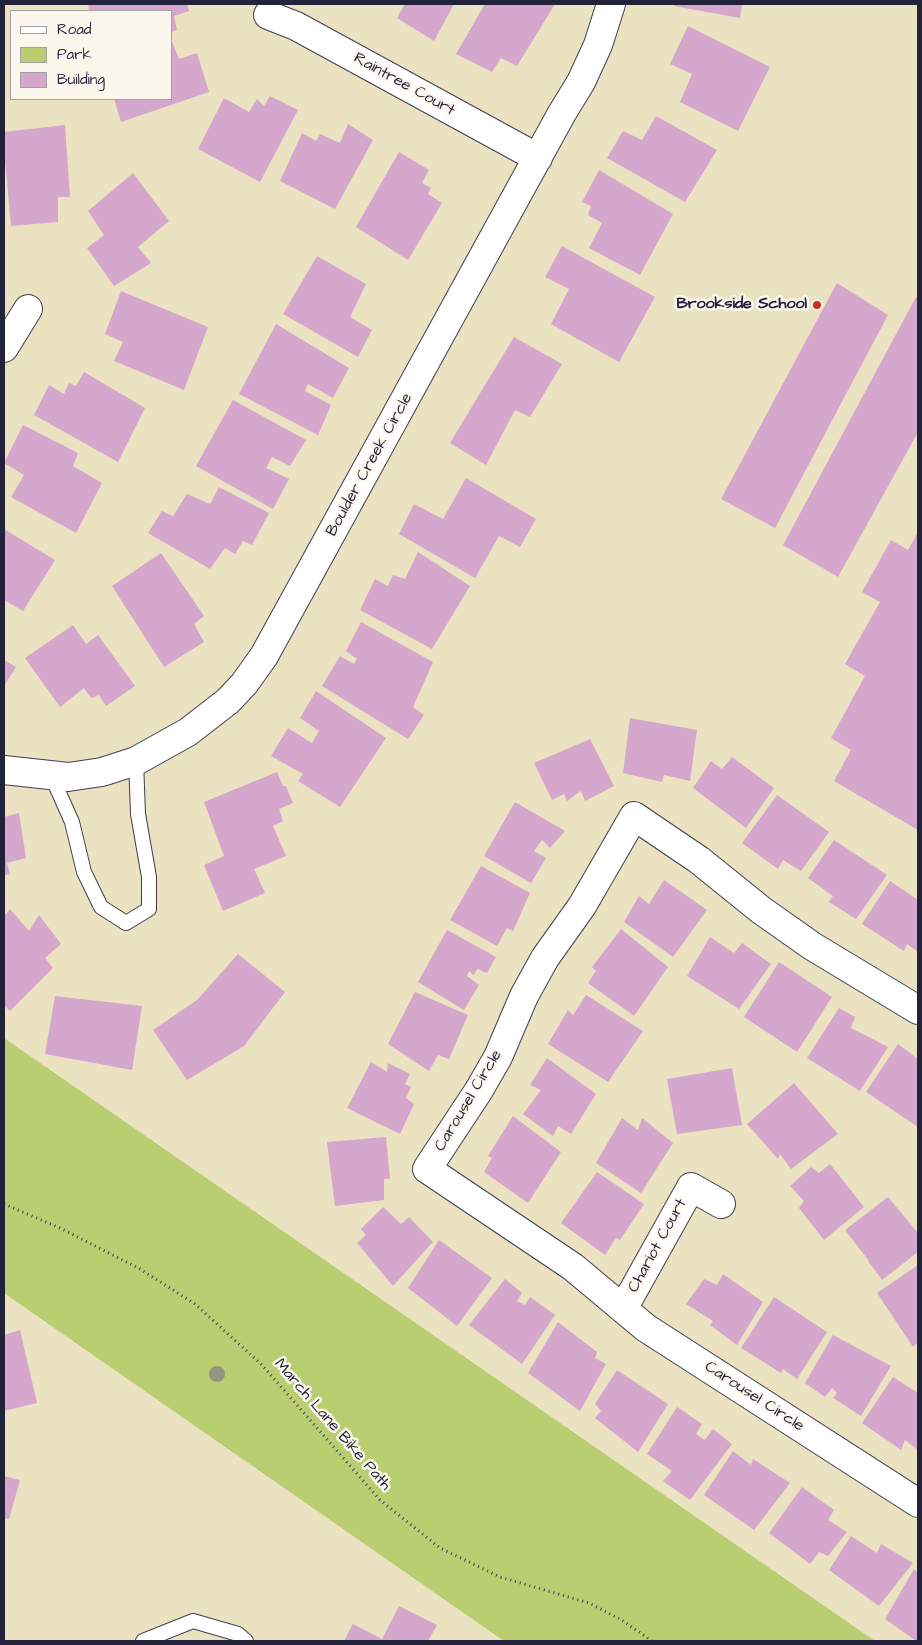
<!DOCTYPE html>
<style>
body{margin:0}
#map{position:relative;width:922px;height:1645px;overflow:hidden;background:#eae2c0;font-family:"Architects Daughter",sans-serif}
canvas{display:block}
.frame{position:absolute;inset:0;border:5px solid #22223b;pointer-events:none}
.legend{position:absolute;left:10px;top:10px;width:162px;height:90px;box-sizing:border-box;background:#fbf7ec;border:1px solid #a4a2a5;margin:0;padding:6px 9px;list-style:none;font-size:15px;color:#22223b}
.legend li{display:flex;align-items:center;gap:10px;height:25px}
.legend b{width:25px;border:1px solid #a4a2a5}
</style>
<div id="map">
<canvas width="922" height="1645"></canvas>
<div class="frame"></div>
<ul class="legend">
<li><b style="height:6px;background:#fff"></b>Road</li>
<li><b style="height:14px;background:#b9cd71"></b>Park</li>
<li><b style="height:14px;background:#d6a7cc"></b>Building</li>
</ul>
</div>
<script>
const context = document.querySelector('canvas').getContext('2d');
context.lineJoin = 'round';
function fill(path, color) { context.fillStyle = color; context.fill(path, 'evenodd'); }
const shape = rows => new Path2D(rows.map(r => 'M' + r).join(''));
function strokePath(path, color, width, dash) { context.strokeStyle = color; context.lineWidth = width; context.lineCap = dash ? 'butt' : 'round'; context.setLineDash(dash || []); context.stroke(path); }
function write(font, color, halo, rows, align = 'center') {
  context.font = font + ' "Architects Daughter",sans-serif'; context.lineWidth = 5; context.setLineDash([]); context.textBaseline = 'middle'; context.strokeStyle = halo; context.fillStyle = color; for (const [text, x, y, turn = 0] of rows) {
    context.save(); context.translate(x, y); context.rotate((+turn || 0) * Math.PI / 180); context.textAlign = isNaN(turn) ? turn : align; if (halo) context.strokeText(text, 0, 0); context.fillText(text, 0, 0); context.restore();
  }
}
const green = shape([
 [4,1038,875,1641,504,1641,4,1293]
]);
const building = shape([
 [88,4,187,4,189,11,174,16,177,30,171,32,171,11,89,11],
 [405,4,454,4,434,41,397,18],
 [485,4,555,4,517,66,501,58,492,72,456,54],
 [675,4,742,4,740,18,674,6],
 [688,26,770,67,738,131,680,102,692,74,670,64],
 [171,39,179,59,197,53,209,92,121,122,114,99,171,99],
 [270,96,298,110,260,182,198,149,224,98,249,112,257,99,264,106],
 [656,116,717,150,685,202,607,158,623,131,642,140],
 [348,124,373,140,335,209,280,181,302,133,316,141,320,134,340,143],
 [65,125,70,197,58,197,58,222,11,226,4,149,4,132],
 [399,152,429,170,422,183,431,188,428,194,442,203,408,260,356,227],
 [599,170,673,214,640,275,589,248,602,223,588,215,591,206,582,202],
 [133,173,169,221,138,247,151,263,114,286,87,248,104,235,88,211],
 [562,246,655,297,619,362,551,324,569,289,545,277],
 [317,256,366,284,350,317,372,330,358,357,283,314],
 [837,283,888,315,775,528,721,499],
 [121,291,208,327,184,390,114,361,123,342,105,334],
 [916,297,918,298,918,432,838,577,783,545],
 [276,324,349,368,333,398,308,384,305,391,331,405,318,435,239,394],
 [514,337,562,364,530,417,515,410,486,465,450,443],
 [84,372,145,408,118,462,34,415,49,385,64,394,69,383,76,386],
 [233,400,306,440,290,466,272,457,266,468,289,479,273,509,196,466],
 [23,425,78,453,73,466,102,483,76,533,11,497,24,475,4,463],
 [466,478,536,519,520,547,499,536,475,578,399,534,414,504,443,519],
 [219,487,269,513,252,545,243,541,235,554,225,548,210,569,148,533,162,511,173,516,187,494,210,504],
 [4,529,55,560,23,611,4,600],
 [918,532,918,830,834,781,851,750,831,738,865,676,845,664,880,602,862,592,891,540,908,550],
 [418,552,470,586,432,649,360,610,375,579,388,586,393,575,405,579],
 [161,553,204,616,194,624,204,642,164,667,112,586],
 [361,622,433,662,413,707,424,715,408,739,322,686,340,656,354,664,357,659,346,651],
 [73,625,86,644,98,635,135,686,106,706,99,695,91,698,84,688,60,707,25,658],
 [4,660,16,667,4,686],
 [316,691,386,738,340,807,298,781,303,774,271,756,288,728,312,743,319,731,300,718],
 [630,718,697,730,690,781,664,775,662,782,623,773],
 [590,739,614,786,585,801,581,791,567,801,564,794,552,800,534,763],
 [732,757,774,788,746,828,693,788,711,761,722,769],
 [277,772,283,786,286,786,293,803,279,809,283,821,273,826,286,856,254,869,265,893,223,911,204,865,224,856,204,802],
 [777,795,829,832,801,871,783,860,778,869,742,843],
 [515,802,565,831,550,848,542,840,534,851,546,858,531,883,484,856],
 [19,813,26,858,7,863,10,874,4,875,4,817],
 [834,840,887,875,856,919,829,902,833,896,808,878],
 [481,866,530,893,513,931,507,928,497,946,450,920],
 [664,880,707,910,673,957,624,922,639,896,649,904],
 [890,881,918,900,918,952,907,944,904,951,862,924],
 [10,909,29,931,39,915,61,944,45,958,53,968,10,1011,4,1005,4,916],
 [621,929,668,967,634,1016,588,983,596,971,592,967],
 [447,930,496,957,487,973,477,969,474,975,469,971,467,976,479,985,464,1010,418,982],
 [710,937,734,953,742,943,771,964,739,1009,687,976],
 [238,954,285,992,244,1046,187,1080,153,1030,197,1000],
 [779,962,832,997,797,1052,744,1017],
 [415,992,468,1015,449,1059,438,1055,429,1071,388,1044],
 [586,995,643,1031,608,1082,548,1044,568,1010,573,1015],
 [55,996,142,1006,132,1070,45,1054],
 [839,1008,855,1017,851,1028,888,1047,860,1091,807,1058],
 [898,1044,918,1059,918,1127,866,1092],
 [547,1058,596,1094,571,1134,558,1126,553,1136,523,1114,541,1090,530,1085],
 [371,1062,387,1072,388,1063,410,1074,405,1084,411,1087,406,1098,414,1104,400,1134,347,1108],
 [732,1068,742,1125,677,1134,667,1079],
 [794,1083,838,1134,791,1169,780,1154,778,1159,747,1124],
 [513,1116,561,1152,528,1203,484,1172,492,1158,488,1156],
 [622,1118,638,1130,642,1118,673,1143,641,1193,596,1163],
 [386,1137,390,1179,384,1179,384,1200,335,1206,327,1142],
 [830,1164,864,1207,824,1240,799,1208,804,1201,790,1186,811,1167,819,1173],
 [597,1172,644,1204,620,1240,616,1238,605,1255,561,1223],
 [888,1197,918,1233,918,1252,882,1280,868,1261,869,1261,845,1230],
 [383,1207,401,1224,409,1217,433,1242,393,1286,357,1243,366,1235,361,1229],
 [439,1240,492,1278,457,1326,408,1288],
 [918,1265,918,1342,913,1347,877,1293],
 [723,1274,763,1302,737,1345,710,1325,713,1321,686,1304,704,1279,717,1285],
 [505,1279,522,1293,517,1301,525,1305,530,1297,555,1315,522,1364,469,1325],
 [774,1297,827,1332,797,1379,783,1369,781,1373,741,1348],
 [558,1322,597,1352,595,1358,606,1364,580,1411,528,1373],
 [20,1330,37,1403,4,1411,4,1335],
 [833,1335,891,1366,861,1416,833,1398,837,1393,832,1388,825,1397,805,1383],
 [617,1370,668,1404,638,1452,595,1418,601,1411,595,1404],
 [893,1377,918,1393,918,1450,905,1440,901,1450,862,1423],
 [677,1407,702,1424,696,1434,705,1440,713,1429,732,1444,690,1500,663,1481,672,1471,647,1454],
 [733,1451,751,1465,753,1459,790,1483,754,1530,704,1495],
 [4,1476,20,1480,9,1519,4,1518],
 [802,1487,834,1510,828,1520,847,1532,828,1556,819,1552,810,1564,769,1533],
 [851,1536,877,1553,881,1544,913,1563,879,1606,829,1570],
 [914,1569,918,1573,918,1641,916,1641,885,1619],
 [399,1606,437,1625,428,1641,344,1641,353,1624,382,1639]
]);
const path = shape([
 [4,1204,60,1228,140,1269,195,1304,262,1365,380,1500,440,1548,500,1577,589,1603,620,1619,652,1641]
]);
const lane = shape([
 [51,775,72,822,84,872,101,907,126,923,149,909,149,877,138,814,136,761],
 [143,1641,193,1621,238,1634,246,1641]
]);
const street = shape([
 [268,15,296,26,538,158],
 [4,348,28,309],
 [4,770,68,777,102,772,136,761,188,732,228,701,244,684,264,656,562,113,581,82,598,45,611,4],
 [918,1010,812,946,761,910,699,860,634,816,582,906,545,958,524,996,498,1057,479,1090,427,1169,573,1267,646,1328,918,1503],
 [623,1309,691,1187,721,1204]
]);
const trees = [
 [217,1374]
];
const markers = [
 [817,305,5,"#c8321e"]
];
const streetNames = [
 ["Raintree Court",404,85,29],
 ["Boulder Creek Circle",370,465,-61],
 ["Carousel Circle",469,1101,-59],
 ["Chariot Court",658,1246,-61],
 ["Carousel Circle",754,1397,33],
 ["March Lane Bike Path",332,1425,49]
];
const poiNames = [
 ["Brookside School",807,305]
];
fill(green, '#b9cd71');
fill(building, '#d6a7cc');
strokePath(lane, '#403f4f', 16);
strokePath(street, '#403f4f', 30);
strokePath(path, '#403f4f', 3, [1, 4]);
strokePath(lane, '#fff', 14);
strokePath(street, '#fff', 28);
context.fillStyle = '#959480';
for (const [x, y] of trees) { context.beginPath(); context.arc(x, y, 8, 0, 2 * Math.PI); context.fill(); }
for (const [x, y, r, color] of markers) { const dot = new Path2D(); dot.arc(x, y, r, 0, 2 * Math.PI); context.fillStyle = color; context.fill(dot); strokePath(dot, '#fbf7ec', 2); }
write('16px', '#22223b', '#fbf7ec', streetNames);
write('bold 16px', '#22223b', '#fbf7ec', poiNames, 'right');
</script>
